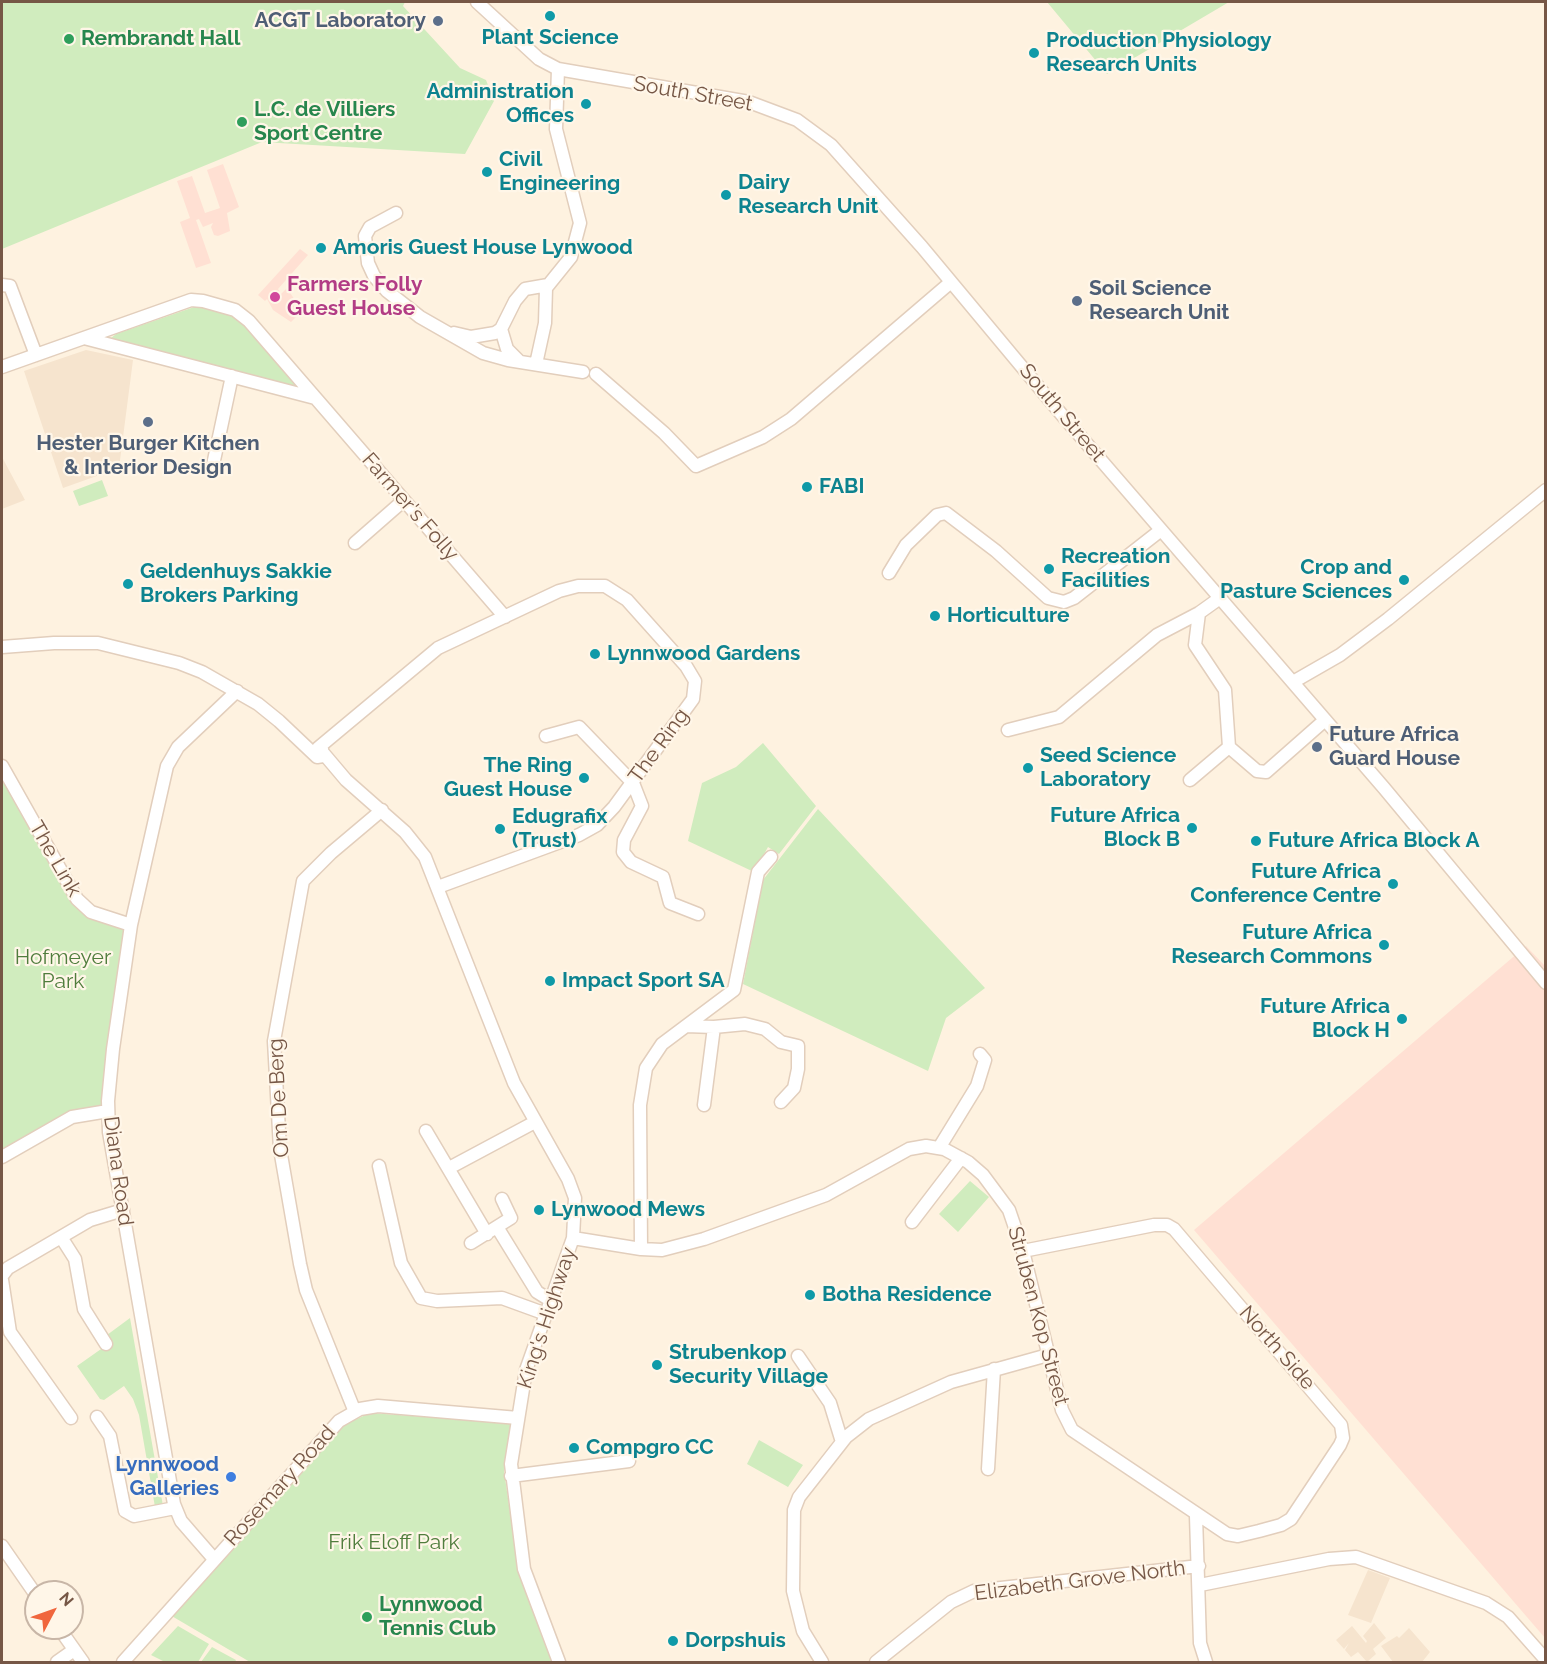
<!DOCTYPE html>
<style>
body{margin:0}
#map{position:relative;width:1547px;height:1664px;overflow:hidden;background:#fef2e0;font-family:Raleway,sans-serif}
canvas{display:block}
.frame{position:absolute;inset:0;border:3px solid #765746;pointer-events:none}
.north{position:absolute;left:24px;top:1580px;width:60px;height:60px;box-sizing:border-box;background:#fff6e8;border:2px solid #c8b6a7;border-radius:50%;rotate:49deg;font-size:16px;font-weight:700;line-height:24px;text-align:center;color:#765746}
.north::after{content:'';display:block;margin:auto;width:21px;height:27px;background:#f0663d;clip-path:polygon(50% 0,100% 100%,50% 72%,0 100%)}
</style>
<div id="map">
<canvas width="1547" height="1664"></canvas>
<div class="frame"></div>
<div class="north">N</div>
</div>
<script>
const context = document.querySelector('canvas').getContext('2d');
context.lineJoin = 'round';
function fill(path, color) { context.fillStyle = color; context.fill(path, 'evenodd'); }
const shape = rows => new Path2D(rows.map(r => 'M' + r).join(''));
function strokePath(path, color, width, dash) { context.strokeStyle = color; context.lineWidth = width; context.lineCap = dash ? 'butt' : 'round'; context.setLineDash(dash || []); context.stroke(path); }
function write(font, color, halo, rows, align = 'center') {
  context.font = font + ' Raleway,sans-serif'; context.lineWidth = 4.5; context.setLineDash([]); context.textBaseline = 'middle'; context.strokeStyle = halo; context.fillStyle = color; for (const [text, x, y, turn = 0] of rows) {
    context.save(); context.translate(x, y); context.rotate((+turn || 0) * Math.PI / 180); context.textAlign = isNaN(turn) ? turn : align; if (halo) context.strokeText(text, 0, 0); context.fillText(text, 0, 0); context.restore();
  }
}
const residential = shape([
 [86,350,133,360,119,468,63,488,24,371],
 [2,457,25,500,2,509],
 [1368,1570,1390,1578,1371,1623,1348,1615],
 [1374,1623,1386,1638,1373,1649,1376,1654,1367,1662,1358,1652,1351,1657,1345,1650,1349,1643,1344,1649,1336,1640,1352,1626,1366,1643,1367,1641,1363,1636],
 [1409,1628,1430,1652,1422,1662,1393,1662,1381,1646,1397,1636,1399,1638]
]);
const commercial = shape([
 [223,164,239,207,227,213,230,231,218,236,214,235,211,227,213,223,203,227,199,219,196,220,211,263,196,268,180,222,190,218,177,181,192,176,205,213,220,208,207,170],
 [300,249,308,255,278,289,281,294,287,288,302,311,291,322,273,310,267,299,265,301,258,295],
 [1526,946,1545,966,1545,1638,1194,1230]
]);
const green = shape([
 [2,2,405,2,403,6,460,68,486,80,494,101,465,154,262,142,2,249],
 [1047,2,1229,2,1107,74],
 [197,306,237,316,297,384,292,386,110,339,116,334],
 [102,480,108,496,79,506,73,491],
 [763,743,816,806,779,854,768,847,754,872,688,841,702,783,736,767],
 [2,769,85,908,131,925,108,1111,73,1111,2,1152],
 [818,809,985,988,946,1018,928,1071,743,984,763,880],
 [970,1181,989,1197,958,1232,939,1214],
 [130,1318,163,1506,155,1507,139,1415,133,1399,124,1386,104,1400,100,1399,77,1366,111,1342,107,1335],
 [370,1413,512,1423,504,1471,519,1574,553,1662,250,1662,170,1615,337,1428],
 [759,1440,803,1465,788,1487,747,1464],
 [178,1626,209,1644,198,1662,165,1662,151,1655],
 [212,1647,236,1660,235,1662,201,1662]
]);
const minor = shape([
 [477,2,539,59,558,69,749,102,797,120,831,145,922,247,1062,415,1384,788,1546,983],
 [396,213,370,227,365,236,368,263,374,276,387,291,420,317,483,353,508,360,583,372],
 [2,285,10,286,36,355],
 [501,329,507,349,520,362],
 [454,333,471,337,495,333,501,329,515,301,525,289,548,285],
 [84,338,315,398],
 [536,364,545,323,546,288,571,257,580,223,556,129,558,69],
 [2,367,191,300,203,301,235,310,249,321,505,617],
 [596,374,664,433,696,466,763,437,791,419,951,282],
 [213,465,232,376],
 [355,543,403,501],
 [889,573,906,545,937,515,946,513,996,551,1048,598,1064,602,1074,598,1161,530],
 [1199,613,1195,645,1225,690,1229,747],
 [2,647,54,643,98,643,179,663,202,672,258,704,279,721,317,757,323,756,322,749],
 [1293,682,1340,655,1388,619,1546,490],
 [1008,730,1059,717,1157,635,1199,613,1220,598],
 [546,736,579,727,633,783,642,806,624,840,623,852,631,862,663,877,670,903,698,914],
 [318,748,438,648,559,591,578,586,605,586,627,600,686,666,695,681,693,699,614,807,597,825,579,835,438,887],
 [324,754,346,780,405,832,425,857,514,1083,568,1179,575,1198,573,1238,526,1370,511,1464,524,1569,559,1662],
 [2,766,77,899,91,912,131,925],
 [1190,780,1229,747,1257,771,1266,772,1325,720],
 [686,1026,714,1027,745,1024,765,1029,781,1042,798,1046,798,1069,794,1088,781,1102],
 [704,1105,714,1027],
 [426,1131,487,1234],
 [939,1148,977,1086,985,1060,980,1054],
 [2,1157,72,1117,108,1111],
 [379,1166,401,1263,421,1298,437,1301,502,1298,546,1314],
 [449,1168,535,1122],
 [912,1222,961,1158],
 [497,1227,537,1292,550,1300],
 [61,1237,75,1259,84,1309,106,1344],
 [573,1238,641,1249,662,1250,704,1239,826,1195,909,1149,926,1146,944,1149,968,1162,983,1175,1009,1210,1023,1251,1062,1410,1072,1430,1227,1534,1238,1536,1259,1531,1281,1525,1291,1519,1340,1445,1343,1438,1341,1425,1174,1229,1167,1225,1154,1225,1023,1251],
 [471,1243,511,1218,502,1199],
 [641,1249,640,1105,646,1068,662,1044,734,990,758,872,771,857],
 [2,1276,8,1268,90,1220,123,1210],
 [2,1280,10,1332,71,1418],
 [798,1356,830,1403,842,1442],
 [355,1412,306,1290,300,1264,280,1149,274,1041,303,881,331,853,382,810],
 [97,1417,110,1436,125,1511,134,1516,175,1508],
 [988,1469,994,1369],
 [511,1476,629,1461],
 [1196,1516,1200,1643,1206,1662],
 [2,1546,36,1595],
 [214,1559,181,1521,174,1504,109,1132,108,1101,113,1049,131,925,167,766,178,747,237,691],
 [1200,1585,1329,1559,1356,1557,1486,1603,1508,1617,1546,1660],
 [59,1628,83,1662],
 [57,1662,74,1650],
 [123,1662,339,1421,360,1409,378,1406,518,1418],
 [822,1662,803,1631,793,1591,794,1510,799,1497,846,1437,869,1419,951,1382,1048,1355],
 [876,1662,951,1602,974,1591,1199,1566]
]);
const markers = [
 [550,16,6,"#0f9aa8"],
 [438,21,6,"#5c6f8a"],
 [69,39,6,"#2e9e5b"],
 [1034,53,6,"#0f9aa8"],
 [586,104,6,"#0f9aa8"],
 [242,122,6,"#2e9e5b"],
 [487,172,6,"#0f9aa8"],
 [726,195,6,"#0f9aa8"],
 [321,248,6,"#0f9aa8"],
 [275,297,6,"#d1479c"],
 [1077,301,6,"#5c6f8a"],
 [148,422,6,"#5c6f8a"],
 [807,487,6,"#0f9aa8"],
 [1049,569,6,"#0f9aa8"],
 [1404,580,6,"#0f9aa8"],
 [128,584,6,"#0f9aa8"],
 [935,616,6,"#0f9aa8"],
 [595,654,6,"#0f9aa8"],
 [1317,747,6,"#5c6f8a"],
 [1028,768,6,"#0f9aa8"],
 [584,778,6,"#0f9aa8"],
 [1192,828,6,"#0f9aa8"],
 [500,829,6,"#0f9aa8"],
 [1256,841,6,"#0f9aa8"],
 [1393,884,6,"#0f9aa8"],
 [1384,945,6,"#0f9aa8"],
 [550,981,6,"#0f9aa8"],
 [1402,1019,6,"#0f9aa8"],
 [539,1210,6,"#0f9aa8"],
 [810,1295,6,"#0f9aa8"],
 [657,1365,6,"#0f9aa8"],
 [574,1448,6,"#0f9aa8"],
 [231,1477,6,"#3f7fe0"],
 [367,1617,6,"#2e9e5b"],
 [673,1641,6,"#0f9aa8"]
];
const serviceNames = [
 ["ACGT Laboratory",426,21,"right"],
 ["Soil Science",1089,289],
 ["Research Unit",1089,313],
 ["Hester Burger Kitchen",148,444,"center"],
 ["& Interior Design",148,468,"center"],
 ["Future Africa",1329,735],
 ["Guard House",1329,759]
];
const cultureNames = [
 ["Plant Science",550,38,"center"],
 ["Production Physiology",1046,41],
 ["Research Units",1046,65],
 ["Administration",574,92,"right"],
 ["Offices",574,116,"right"],
 ["Civil",499,160],
 ["Engineering",499,184],
 ["Dairy",738,183],
 ["Research Unit",738,207],
 ["Amoris Guest House Lynwood",333,248],
 ["FABI",819,487],
 ["Recreation",1061,557],
 ["Facilities",1061,581],
 ["Crop and",1392,568,"right"],
 ["Pasture Sciences",1392,592,"right"],
 ["Geldenhuys Sakkie",140,572],
 ["Brokers Parking",140,596],
 ["Horticulture",947,616],
 ["Lynnwood Gardens",607,654],
 ["Seed Science",1040,756],
 ["Laboratory",1040,780],
 ["The Ring",572,766,"right"],
 ["Guest House",572,790,"right"],
 ["Future Africa",1180,816,"right"],
 ["Block B",1180,840,"right"],
 ["Edugrafix",512,817],
 ["(Trust)",512,841],
 ["Future Africa Block A",1268,841],
 ["Future Africa",1381,872,"right"],
 ["Conference Centre",1381,896,"right"],
 ["Future Africa",1372,933,"right"],
 ["Research Commons",1372,957,"right"],
 ["Impact Sport SA",562,981],
 ["Future Africa",1390,1007,"right"],
 ["Block H",1390,1031,"right"],
 ["Lynwood Mews",551,1210],
 ["Botha Residence",822,1295],
 ["Strubenkop",669,1353],
 ["Security Village",669,1377],
 ["Compgro CC",586,1448],
 ["Dorpshuis",685,1641]
];
const leisureNames = [
 ["Rembrandt Hall",81,39],
 ["L.C. de Villiers",254,110],
 ["Sport Centre",254,134],
 ["Lynnwood",379,1605],
 ["Tennis Club",379,1629]
];
const streetNames = [
 ["South Street",693,94,10],
 ["South Street",1062,413,50],
 ["Farmer's Folly",410,507,49],
 ["The Ring",659,746,-54],
 ["The Link",55,859,60],
 ["Om De Berg",279,1098,-93],
 ["Diana Road",118,1171,82],
 ["Struben Kop Street",1038,1316,75],
 ["King's Highway",547,1318,-72],
 ["North Side",1277,1348,49],
 ["Rosemary Road",280,1486,-48],
 ["Elizabeth Grove North",1080,1581,-7]
];
const hotelNames = [
 ["Farmers Folly",287,285],
 ["Guest House",287,309]
];
const parkNames = [
 ["Hofmeyer",63,958],
 ["Park",63,982],
 ["Frik Eloff Park",394,1543]
];
const shopNames = [
 ["Lynnwood",219,1465],
 ["Galleries",219,1489]
];
fill(residential, '#f6e4ce');
fill(commercial, '#ffe0d3');
fill(green, '#d0ecbe');
strokePath(minor, '#e2cebc', 15);
strokePath(minor, '#fff', 12);
for (const [x, y, r, color] of markers) { const dot = new Path2D(); dot.arc(x, y, r, 0, 2 * Math.PI); context.fillStyle = color; context.fill(dot); strokePath(dot, '#fff6e8', 2); }
write('bold 21px', '#4e5e75', '#fff6e8', serviceNames, 'left');
write('bold 21px', '#0d838f', '#fff6e8', cultureNames, 'left');
write('bold 21px', '#27864d', '#fff6e8', leisureNames, 'left');
write('21px', '#765746', '#fff6e8', streetNames);
write('bold 21px', '#b23c85', '#fff6e8', hotelNames, 'left');
write('21px', '#507d3d', '#fff6e8', parkNames);
write('bold 21px', '#366cbe', '#fff6e8', shopNames, 'right');
</script>
